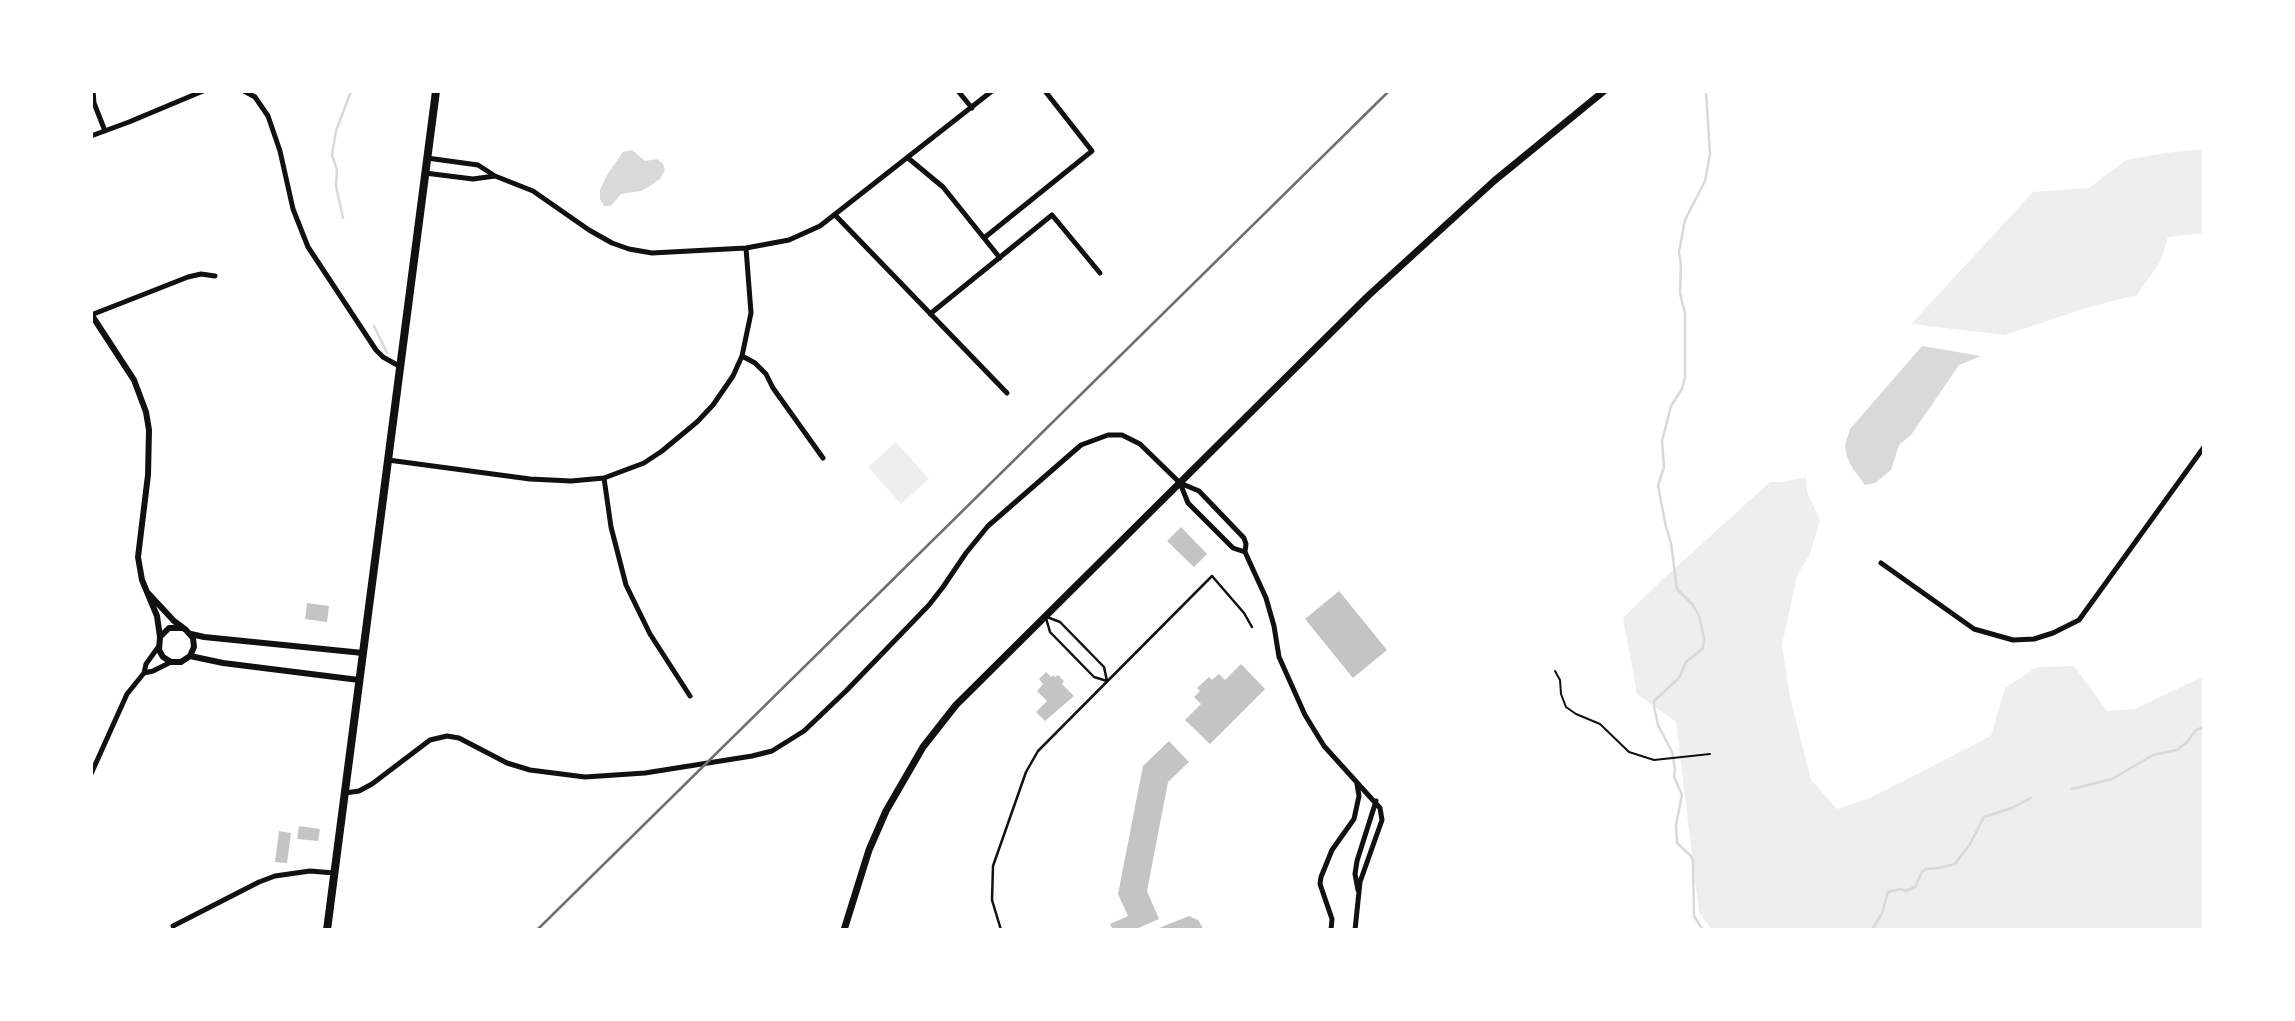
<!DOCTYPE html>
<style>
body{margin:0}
#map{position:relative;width:2295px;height:1021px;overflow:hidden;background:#fff;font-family:"Archivo Narrow",sans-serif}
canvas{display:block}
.frame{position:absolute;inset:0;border:93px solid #fff;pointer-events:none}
</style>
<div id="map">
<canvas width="2295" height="1021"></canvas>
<div class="frame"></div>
</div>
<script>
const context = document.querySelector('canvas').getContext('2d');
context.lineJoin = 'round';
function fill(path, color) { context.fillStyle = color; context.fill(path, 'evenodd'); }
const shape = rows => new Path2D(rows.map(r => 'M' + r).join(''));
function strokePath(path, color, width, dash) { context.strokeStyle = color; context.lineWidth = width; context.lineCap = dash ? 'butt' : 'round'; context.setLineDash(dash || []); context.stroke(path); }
const green = shape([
 [2204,149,2204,233,2168,237,2160,262,2137,295,2082,309,2005,335,1911,324,2033,192,2089,188,2126,160,2165,153],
 [896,442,929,479,901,504,868,467],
 [1806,477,1807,492,1820,520,1810,554,1797,576,1782,645,1790,697,1811,780,1837,809,1872,797,1991,736,2005,688,2037,667,2074,666,2107,711,2135,709,2204,676,2204,930,1712,930,1699,912,1676,722,1637,694,1623,618,1664,578,1770,482,1783,482]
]);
const water = shape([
 [632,150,645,161,657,159,663,164,665,170,660,179,650,186,641,191,621,194,611,206,604,206,600,199,600,190,607,175,623,152],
 [1922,346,1981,356,1959,365,1911,435,1899,445,1891,470,1875,483,1865,485,1853,469,1847,457,1845,445,1850,429]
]);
const stream = shape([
 [343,218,336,186,337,170,332,155,336,131,351,91],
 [374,326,387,353],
 [2072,789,2112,779,2153,755,2177,750,2187,742,2196,730,2204,727],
 [1703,930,1694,916,1693,861,1691,856,1677,843,1676,825,1682,795,1674,777,1675,769,1672,752,1658,725,1654,707,1654,701,1679,678,1686,662,1703,648,1704,638,1699,616,1693,605,1677,589,1671,543,1666,527,1658,486,1664,467,1662,441,1671,406,1682,389,1685,377,1685,313,1680,293,1681,264,1679,252,1685,220,1705,181,1710,154,1706,91],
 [1872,930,1882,913,1888,892,1900,889,1906,891,1915,887,1922,872,1926,869,1939,868,1955,864,1970,844,1984,817,2012,808,2031,798]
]);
const building = shape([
 [1181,527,1207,554,1194,567,1167,541],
 [1339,591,1387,650,1353,678,1305,619],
 [307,603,329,606,327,622,305,619],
 [1241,664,1265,689,1210,744,1185,720,1201,704,1194,697,1200,691,1197,688,1209,677,1212,680,1219,674,1225,680],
 [1046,672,1051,677,1053,675,1055,677,1058,675,1064,681,1062,684,1074,696,1045,721,1036,712,1047,701,1037,691,1043,684,1039,679],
 [1169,741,1189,762,1168,782,1147,891,1159,919,1134,930,1123,930,1122,928,1113,930,1110,924,1128,916,1118,894,1143,766],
 [299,826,320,829,318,841,297,839],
 [279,831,291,833,287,863,275,862],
 [1189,916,1198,920,1204,930,1154,930]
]);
const path = shape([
 [1555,671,1560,680,1561,694,1566,707,1576,714,1600,724,1629,752,1654,760,1710,754]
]);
const service = shape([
 [1047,617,1060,622,1104,667,1107,681],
 [1046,618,1050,632,1094,677,1107,681],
 [1001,930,992,900,993,866,1026,772,1038,751,1212,576,1244,613,1252,627]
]);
const minor = shape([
 [93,91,94,103,105,131],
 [244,91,255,97,268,116,280,151,293,209,308,247,376,350,383,357,399,366],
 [958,91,972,108],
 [91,136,129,122,203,91],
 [427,158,478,165,495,176,533,191,589,230,612,243,629,249,652,253,746,248,789,240,820,226,992,91],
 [908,158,943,187,1000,258],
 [425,173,473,179,495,176],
 [836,216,1007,393],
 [984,238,1092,151,1045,91],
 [930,314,1052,215,1100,273],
 [91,315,188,277,201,274,215,276],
 [742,356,755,363,766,374,773,388,823,458],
 [388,460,530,479,571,481,604,478,644,463,662,451,697,422,713,405,733,376,742,356,751,313,746,248],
 [604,478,611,527,626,585,650,634,690,696],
 [1180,483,1188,503,1233,548,1245,552],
 [1881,563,1974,629,2013,640,2034,639,2053,633,2079,620,2204,447],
 [144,673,153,671,171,662],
 [91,774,127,694,144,673,146,664,159,646],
 [345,793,359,791,372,784,430,740,447,736,459,738,507,763,530,770,585,777,645,773,752,756,772,751,804,731,846,691,929,605,943,587,966,553,988,526,1081,445,1108,435,1122,435,1140,444,1180,483,1199,491,1244,538,1246,544,1245,552,1266,598,1274,626,1279,657,1305,715,1324,746,1380,808,1382,820,1360,882,1355,930],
 [1358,890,1355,874,1357,861,1376,801],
 [173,926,259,882,275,876,310,871,334,873],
 [1331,930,1332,919,1320,884,1321,877,1332,850,1354,819,1359,796,1357,784]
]);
const tertiary = shape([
 [91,314,134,380,146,412,149,430,148,475,138,557,142,580,157,616,160,637],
 [148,593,174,621,186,630,193,638,194,647,190,656,181,662,171,662,163,657,159,650,160,637,169,628,182,628],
 [191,634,204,637,363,653],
 [190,656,223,663,359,680]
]);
const secondary = shape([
 [844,930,869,850,886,811,923,747,956,705,1369,295,1494,181,1604,91]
]);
const primary = shape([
 [327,930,436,91]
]);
const rail = shape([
 [537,930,1389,91]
]);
fill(green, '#eee');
fill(water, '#d9d9d9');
strokePath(stream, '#d9d9d9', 2.5);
fill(building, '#c4c4c4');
strokePath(path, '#111', 2);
strokePath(service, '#111', 2.5);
strokePath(minor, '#111', 5);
strokePath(tertiary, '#111', 6);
strokePath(secondary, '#111', 7);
strokePath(primary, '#111', 8);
strokePath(rail, '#707070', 2.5);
</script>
